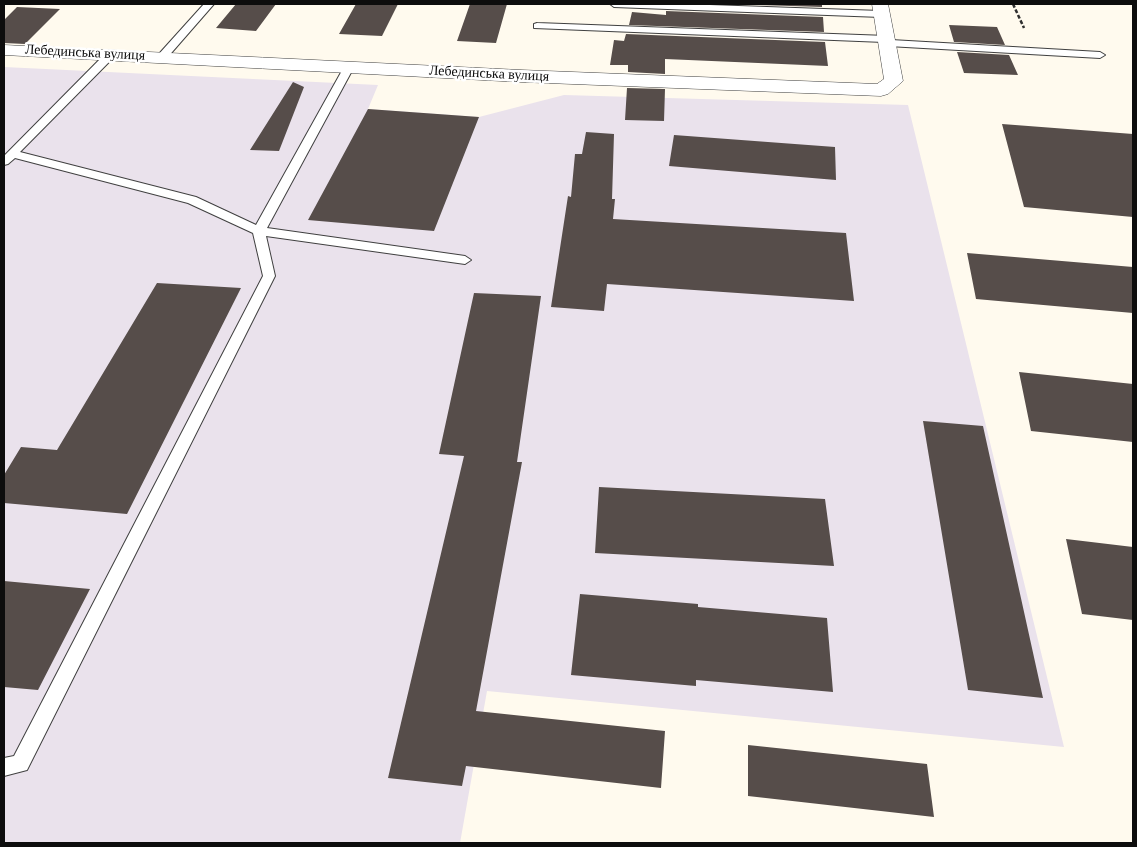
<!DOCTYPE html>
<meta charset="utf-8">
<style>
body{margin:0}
#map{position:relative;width:1137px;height:847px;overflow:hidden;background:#fffaee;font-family:"Times New Roman",serif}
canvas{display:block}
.frame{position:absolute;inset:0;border:5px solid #0d0d0d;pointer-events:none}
</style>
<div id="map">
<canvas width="1137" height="847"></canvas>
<div class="frame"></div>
</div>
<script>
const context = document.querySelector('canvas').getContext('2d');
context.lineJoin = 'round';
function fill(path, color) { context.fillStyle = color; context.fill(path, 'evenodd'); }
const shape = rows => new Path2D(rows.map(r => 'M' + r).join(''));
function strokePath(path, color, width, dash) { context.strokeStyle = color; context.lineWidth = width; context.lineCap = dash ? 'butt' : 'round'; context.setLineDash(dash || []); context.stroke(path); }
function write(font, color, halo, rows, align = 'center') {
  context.font = font + ' "Times New Roman",serif'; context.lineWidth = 5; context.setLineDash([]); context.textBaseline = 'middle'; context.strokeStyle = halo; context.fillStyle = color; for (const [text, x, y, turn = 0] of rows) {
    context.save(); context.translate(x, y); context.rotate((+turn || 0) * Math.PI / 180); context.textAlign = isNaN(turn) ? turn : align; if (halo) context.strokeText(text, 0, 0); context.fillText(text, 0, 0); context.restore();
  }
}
const industrial = shape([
 [4,67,378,85,368,109,479,117,564,95,908,105,1064,747,487,691,460,843,4,843]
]);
const building = shape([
 [236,4,276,4,256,31,216,28],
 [356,4,398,4,382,36,339,34],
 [470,4,507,4,496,43,457,41],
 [727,4,822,4,822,7],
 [17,7,60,9,25,44,4,43,4,20],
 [666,11,823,17,824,32,629,25,632,12,666,15],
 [949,25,997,27,1005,45,954,42],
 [626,34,825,42,828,66,665,59,665,74,628,72,628,65,610,65,614,40,624,41],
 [957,52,1009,55,1018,75,964,73],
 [293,82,304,87,279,151,250,150],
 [627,88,665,89,664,121,625,120],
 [368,109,479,117,434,231,308,220],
 [1002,124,1133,134,1133,217,1024,207],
 [586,132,614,134,612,199,615,199,613,219,846,233,854,301,607,284,604,311,551,307,568,196,571,197,575,154,582,154],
 [674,135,835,147,836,180,669,166],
 [967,253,1133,267,1133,313,976,299],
 [157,283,241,288,127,514,4,503,4,475,21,447,57,450],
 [474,293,541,296,517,462,522,462,476,711,665,731,661,788,466,766,462,786,388,778,464,456,439,454],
 [1019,372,1133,384,1133,442,1031,431],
 [923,421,983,426,1043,698,968,690],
 [599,487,825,499,834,566,595,553],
 [1066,539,1133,547,1133,620,1082,614],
 [4,581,90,589,38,690,4,687],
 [580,594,698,604,698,607,827,618,833,692,696,680,696,686,571,675],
 [748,745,927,764,934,817,748,796]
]);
const path = shape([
 [1013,4,1024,28]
]);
const lane = shape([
 [204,4,214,4,166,59,158,59,158,55,204,4],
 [610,4,681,4,881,11,886,14,881,17,614,7,610,4],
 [537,23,887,36,890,37,891,40,1100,52,1105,55,1100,58,888,46,885,45,884,42,534,28,534,24,537,23],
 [110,52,115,55,114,57,20,152,196,197,256,225,344,67,349,64,354,67,267,228,465,256,471,260,465,264,266,236,275,276,27,770,4,776,4,758,14,756,263,276,253,233,188,203,15,158,8,164,4,165,4,156,106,53,110,52]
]);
const street = shape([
 [872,4,888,4,903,81,888,94,881,96,521,82,4,55,4,45,521,70,877,84,884,79,872,4]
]);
const farStreetnames = [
 ["Лебединська вулиця",85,53,3],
 ["Лебединська вулиця",489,74,3]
];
fill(industrial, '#eae2ec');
fill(building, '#564d4a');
strokePath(lane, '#404040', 2);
strokePath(street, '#404040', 1);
strokePath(path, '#2f2f2f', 2.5, [4, 2]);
fill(lane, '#fff');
fill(street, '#fff');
write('14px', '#0d0d0d', '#fff', farStreetnames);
</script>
